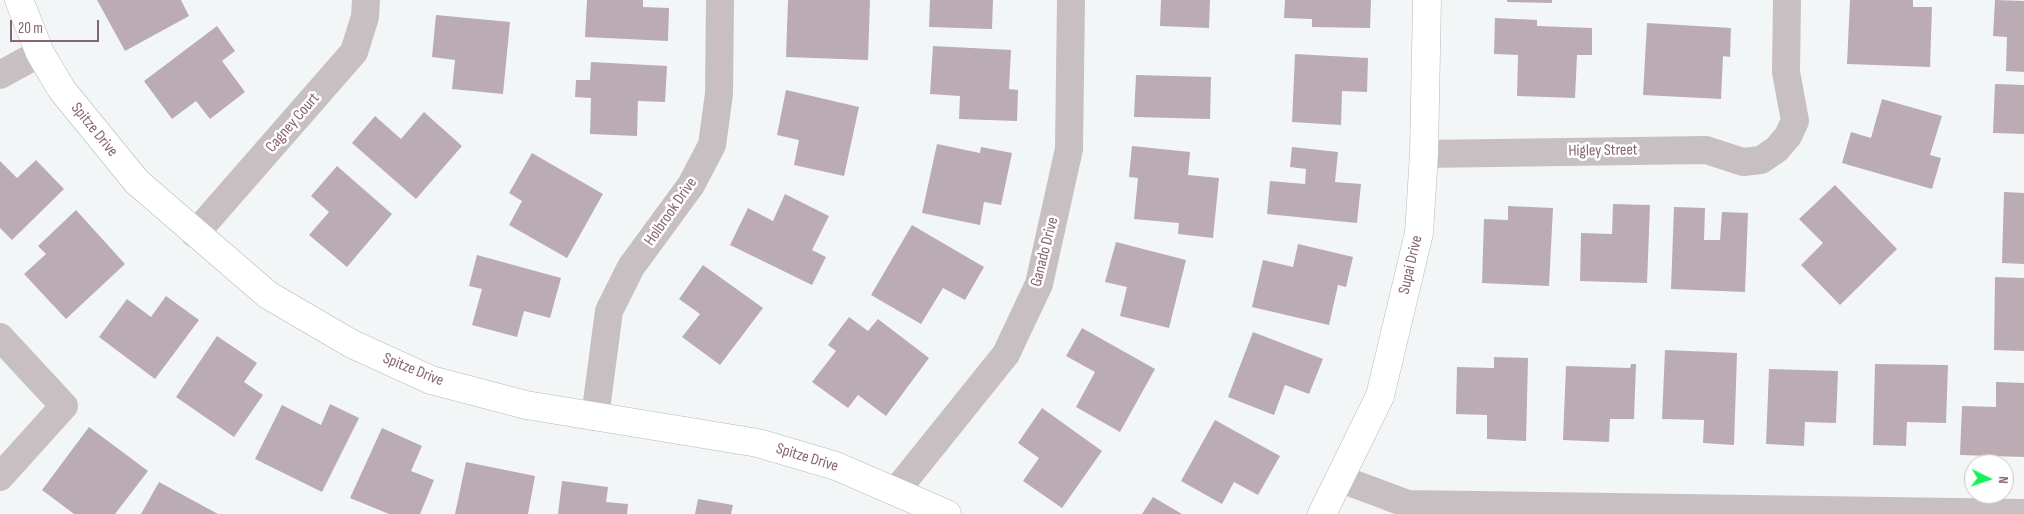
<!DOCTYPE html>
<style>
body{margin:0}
#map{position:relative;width:2024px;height:514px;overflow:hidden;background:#f3f6f7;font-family:"Sofia Sans Condensed",sans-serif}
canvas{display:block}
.north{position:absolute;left:1964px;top:454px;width:50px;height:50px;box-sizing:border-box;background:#fff;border:1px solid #cfc1c7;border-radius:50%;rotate:94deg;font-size:14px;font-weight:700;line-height:20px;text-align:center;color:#876374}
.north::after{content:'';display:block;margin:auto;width:18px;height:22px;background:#18f258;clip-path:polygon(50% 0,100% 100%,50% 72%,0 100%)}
.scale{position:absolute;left:10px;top:20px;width:89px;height:22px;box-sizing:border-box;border:2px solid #876374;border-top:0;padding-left:6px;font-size:15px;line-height:18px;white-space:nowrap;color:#876374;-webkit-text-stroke:4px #fff;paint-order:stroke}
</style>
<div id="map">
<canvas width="2024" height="514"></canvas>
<div class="north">N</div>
<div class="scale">20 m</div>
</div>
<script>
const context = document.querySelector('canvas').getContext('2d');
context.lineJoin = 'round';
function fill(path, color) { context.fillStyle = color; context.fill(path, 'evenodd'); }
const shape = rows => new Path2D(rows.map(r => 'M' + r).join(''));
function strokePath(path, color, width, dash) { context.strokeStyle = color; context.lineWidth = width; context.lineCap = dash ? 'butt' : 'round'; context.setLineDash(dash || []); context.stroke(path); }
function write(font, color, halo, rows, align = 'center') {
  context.font = font + ' "Sofia Sans Condensed",sans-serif'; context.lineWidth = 5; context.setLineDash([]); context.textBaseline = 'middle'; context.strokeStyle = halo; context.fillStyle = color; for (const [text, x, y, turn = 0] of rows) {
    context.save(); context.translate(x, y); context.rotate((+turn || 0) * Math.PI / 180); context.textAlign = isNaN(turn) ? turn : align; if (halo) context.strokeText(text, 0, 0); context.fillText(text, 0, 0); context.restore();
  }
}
const building = shape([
 [97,0,181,0,189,16,125,51],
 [587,0,643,0,643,7,669,8,668,41,585,37],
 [788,0,870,0,868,60,786,57],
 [930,0,993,0,992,29,929,27],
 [1161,0,1210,0,1209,28,1160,26],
 [1285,0,1371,0,1370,28,1312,27,1312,19,1284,18],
 [1507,0,1552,0,1552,3,1507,2],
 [1850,0,1913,0,1913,7,1932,7,1930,67,1847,64],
 [1995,0,2024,1,2024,72,2006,71,2007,37,1993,36],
 [436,15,510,22,503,94,452,89,455,60,432,57],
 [1495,18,1537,20,1537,26,1592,28,1592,55,1577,55,1575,98,1517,96,1518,55,1494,54],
 [1647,23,1731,28,1730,57,1723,56,1721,99,1643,95],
 [217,26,235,51,222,61,245,92,210,119,196,101,172,119,144,81],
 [933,46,1011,50,1009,89,1018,90,1017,121,959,119,960,96,930,94],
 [1295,54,1368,58,1367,92,1342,91,1341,125,1292,122],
 [591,62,667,66,665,102,638,101,637,136,590,134,591,98,575,97,576,80,590,80],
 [1136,75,1211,77,1210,119,1134,117],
 [1995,84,2024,85,2024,134,1993,133],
 [786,90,859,107,844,176,794,165,799,140,777,135],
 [1882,99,1942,116,1930,155,1941,158,1932,189,1842,163,1851,132,1871,138],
 [424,112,462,146,416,199,352,143,375,116,401,139],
 [937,144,980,153,981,147,1012,153,1001,205,984,202,980,225,922,213],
 [1132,146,1190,152,1188,175,1219,178,1213,238,1178,234,1179,223,1134,219,1138,178,1129,177],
 [1292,147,1338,152,1335,182,1361,184,1357,223,1267,214,1270,181,1305,184,1306,169,1290,167],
 [532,153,603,194,567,258,509,225,522,201,509,193],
 [36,160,64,189,12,240,0,228,0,161,17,178],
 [337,166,392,214,347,267,309,235,329,212,311,196],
 [1835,185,1897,249,1840,305,1801,265,1823,243,1799,219],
 [2004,192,2024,193,2024,264,2002,263],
 [785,194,829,216,812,250,826,257,812,285,730,245,748,208,773,221],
 [1613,204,1650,205,1647,283,1580,281,1581,233,1612,234],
 [1508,206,1553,208,1549,286,1482,283,1484,219,1508,220],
 [1674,207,1705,208,1704,240,1720,240,1722,212,1748,213,1745,292,1671,289],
 [76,210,125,264,66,319,24,274,46,254,38,246],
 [912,225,984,267,965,300,943,288,921,324,871,295],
 [1116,242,1186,260,1169,328,1120,316,1127,287,1105,282],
 [1298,244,1353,257,1346,287,1338,285,1329,325,1252,307,1263,260,1293,267],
 [477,255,561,278,550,318,524,311,517,337,472,325,482,289,469,286],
 [703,265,763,308,720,365,682,337,700,314,679,299],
 [1995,277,2024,278,2024,351,1994,350],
 [166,296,199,320,155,379,99,337,127,299,151,317],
 [849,317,868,331,878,319,929,358,886,416,858,395,848,408,812,382,836,351,828,345],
 [1082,328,1155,369,1120,432,1076,407,1095,372,1066,356],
 [1253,332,1323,359,1309,394,1285,385,1274,415,1228,397],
 [217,336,257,363,244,382,263,395,234,437,176,397],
 [1665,350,1737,353,1734,445,1703,443,1704,420,1662,419],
 [1494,357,1528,358,1526,441,1487,439,1487,415,1456,414,1457,367,1494,368],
 [1631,364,1636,364,1634,419,1610,419,1609,442,1563,440,1566,366,1630,368],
 [1875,364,1948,365,1946,423,1907,422,1906,446,1873,445],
 [1769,369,1838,371,1836,423,1805,422,1804,446,1766,444],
 [1996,382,2024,383,2024,457,1960,455,1962,406,1996,407],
 [330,404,359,418,322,492,255,459,282,405,321,425],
 [1042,408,1102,451,1062,508,1023,481,1039,458,1018,443],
 [1215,420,1280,456,1258,495,1234,482,1222,504,1181,481],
 [89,427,148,471,115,514,74,514,42,490],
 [382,428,422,446,411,471,434,480,420,514,389,514,350,498],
 [466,462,535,476,528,514,455,514],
 [562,481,608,487,606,502,628,504,627,514,558,514],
 [159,482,218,514,141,514],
 [1153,497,1182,514,1142,514],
 [698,499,733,505,731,514,695,514]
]);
const street = shape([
 [0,75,40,53],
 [1424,154,1706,150,1743,162,1761,160,1777,149,1788,136,1795,121,1786,72,1787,0],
 [195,234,354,52,365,17,366,0],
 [0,337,64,406,0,477],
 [595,417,609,311,631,267,691,185,712,145,719,94,720,0],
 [1341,479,1408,504,2024,513],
 [896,491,1006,354,1039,284,1069,149,1071,0]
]);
const secondary = shape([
 [19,0,40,53,62,90,137,182,268,295,352,344,431,380,526,405,758,443,836,466,947,514],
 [1322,514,1380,396,1419,233,1424,154,1427,0]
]);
const streetNames = [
 ["Cagney Court",293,123,-49],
 ["Spitze Drive",94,130,51],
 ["Higley Street",1603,151,-1],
 ["Holbrook Drive",671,212,-55],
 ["Ganado Drive",1045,252,-76],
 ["Supai Drive",1411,265,-77],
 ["Spitze Drive",413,370,22],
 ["Spitze Drive",807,458,17]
];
fill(building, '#bbacb4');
strokePath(secondary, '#bfb3b9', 29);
strokePath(street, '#c8bfc3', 28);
strokePath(secondary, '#fff', 28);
write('16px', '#876374', '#fff', streetNames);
</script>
